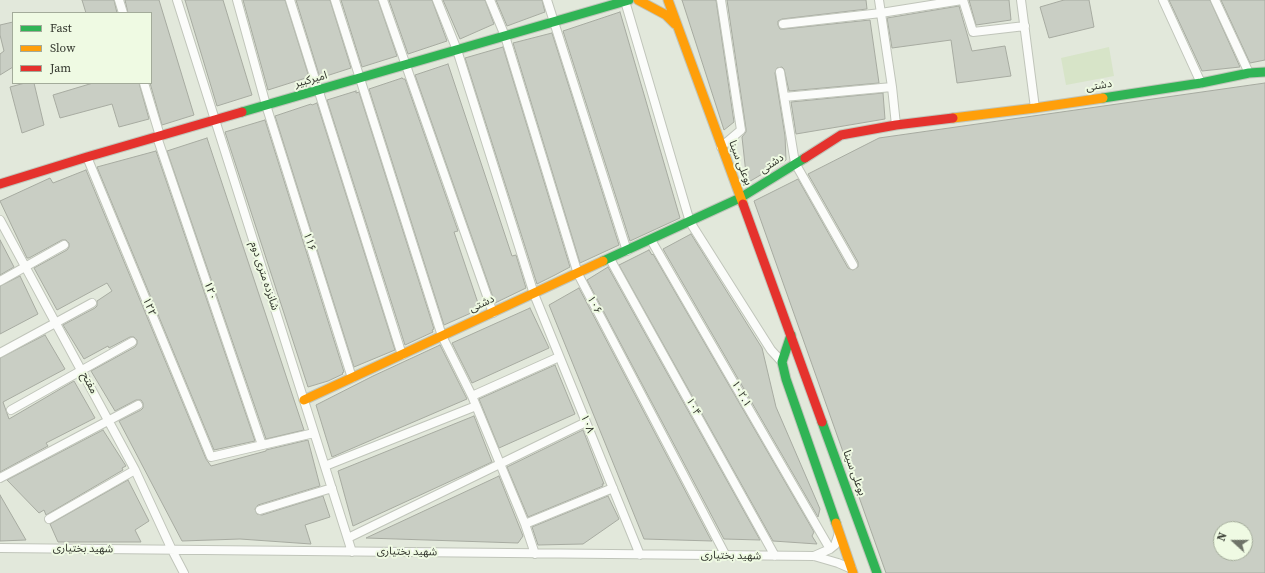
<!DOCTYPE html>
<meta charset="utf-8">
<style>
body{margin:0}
#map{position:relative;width:1265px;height:573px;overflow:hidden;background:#e2e8db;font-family:"Source Serif 4",serif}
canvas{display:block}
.legend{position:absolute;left:12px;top:12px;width:140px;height:72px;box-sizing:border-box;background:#effae3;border:1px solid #a3ab9a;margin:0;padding:5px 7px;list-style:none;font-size:12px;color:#31352c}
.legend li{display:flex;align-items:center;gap:8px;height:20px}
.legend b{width:20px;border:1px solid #a3ab9a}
.north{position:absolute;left:1213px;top:521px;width:40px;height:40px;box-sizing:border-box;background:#effae3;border:1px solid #a3ab9a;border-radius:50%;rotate:291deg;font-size:11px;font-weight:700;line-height:16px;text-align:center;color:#31352c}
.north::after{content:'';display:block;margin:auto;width:14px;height:18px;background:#6f7469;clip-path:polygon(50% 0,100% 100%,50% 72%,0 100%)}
</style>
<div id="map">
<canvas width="1265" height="573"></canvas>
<ul class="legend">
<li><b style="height:5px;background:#30b455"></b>Fast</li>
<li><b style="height:5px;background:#ff9f0a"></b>Slow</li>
<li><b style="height:5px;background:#e5322d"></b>Jam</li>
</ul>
<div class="north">N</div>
</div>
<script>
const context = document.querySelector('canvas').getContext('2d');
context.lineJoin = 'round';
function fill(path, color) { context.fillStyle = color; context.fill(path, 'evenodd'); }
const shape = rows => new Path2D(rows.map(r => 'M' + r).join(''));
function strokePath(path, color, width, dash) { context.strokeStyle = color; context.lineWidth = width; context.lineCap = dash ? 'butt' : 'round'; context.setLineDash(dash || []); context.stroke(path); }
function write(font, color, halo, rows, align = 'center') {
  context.font = font + ' "Source Serif 4","Noto Sans Arabic",serif'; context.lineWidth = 4; context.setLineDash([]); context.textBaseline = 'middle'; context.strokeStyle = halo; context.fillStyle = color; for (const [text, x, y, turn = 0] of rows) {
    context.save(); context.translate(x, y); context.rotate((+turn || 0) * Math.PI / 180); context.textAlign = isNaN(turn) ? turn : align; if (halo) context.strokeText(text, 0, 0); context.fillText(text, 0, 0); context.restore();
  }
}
const green = shape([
 [1109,47,1114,76,1066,85,1061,58]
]);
const building = shape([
 [82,0,114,0,117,13,86,13,82,0],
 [125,0,159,0,194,115,162,125,150,83,151,83,151,13,128,13,125,0],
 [185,0,223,0,252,95,217,106,185,0],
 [243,0,285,0,309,77,268,90,243,0],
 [296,0,330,0,351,68,320,78,296,0],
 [341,0,378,0,397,56,362,67,341,0],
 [389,0,432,0,447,41,408,54,389,0],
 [443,0,485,0,494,24,460,39,443,0],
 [496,0,542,0,545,12,507,26,496,0],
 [682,0,716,0,734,122,724,130,682,0],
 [727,0,866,0,867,9,782,19,778,21,778,25,780,29,784,29,870,20,879,83,789,91,784,69,782,67,777,68,775,73,785,136,786,160,747,183,742,137,746,132,746,129,727,0],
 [969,0,1009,0,1011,20,976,25,969,0],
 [1064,0,1089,0,1094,27,1049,38,1040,7,1064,0],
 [1169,0,1210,0,1240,67,1202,71,1169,0],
 [1221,0,1265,0,1265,60,1250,63,1221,0],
 [959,6,972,51,1005,46,1011,76,957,83,951,40,892,48,887,18,959,6],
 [620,12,680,218,630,241,563,31,620,12],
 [13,22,13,67,0,75,0,54,4,51,0,35,0,25,13,22],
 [552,33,619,245,580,263,513,43,552,33],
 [503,47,570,267,555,275,537,284,465,58,503,47],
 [448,64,512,256,516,255,526,288,495,303,415,75,448,64],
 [402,78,403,79,405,79,458,231,454,232,480,309,444,325,369,89,402,78],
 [25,83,34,83,44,125,22,133,10,87,25,83],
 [93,83,139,83,149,119,119,127,112,104,60,118,53,95,93,83],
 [1265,83,1265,573,886,573,754,201,798,179,848,268,853,270,858,267,858,262,808,174,879,138,1265,83],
 [1221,529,1245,529,1245,553,1221,553,1221,529],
 [356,91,356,93,359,92,434,329,432,330,433,332,405,345,327,100,356,91],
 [883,93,885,119,796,134,791,102,883,93],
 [317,103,395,350,354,367,275,116,311,104,312,105,317,103],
 [265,120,344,372,342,373,343,374,328,381,308,387,225,132,265,120],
 [207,138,304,430,266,439,167,151,207,138],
 [156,151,157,154,255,441,214,450,97,167,156,151],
 [86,170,206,459,211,466,266,451,266,450,308,440,320,486,258,505,255,509,257,514,262,515,323,496,330,517,305,525,311,544,240,539,182,541,119,421,141,410,143,408,143,403,141,400,136,400,115,411,91,371,135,347,137,344,137,340,134,337,130,337,109,348,108,346,84,359,63,325,95,308,97,306,97,301,112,291,107,283,57,310,34,268,67,250,69,247,69,243,66,240,62,240,29,258,27,258,0,201,50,178,53,183,86,170],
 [691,234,762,348,776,407,820,509,818,517,663,249,691,234],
 [0,240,14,267,0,275,0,240],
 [649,250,652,255,653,254,814,532,812,536,817,544,773,541,619,265,649,250],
 [608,267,760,540,724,539,587,280,608,267],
 [20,276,38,314,0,334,0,286,20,276],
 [579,288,711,540,712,541,644,539,549,305,579,288],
 [530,308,549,348,472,383,452,343,530,308],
 [45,335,65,369,3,402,9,419,74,381,95,418,46,443,48,446,0,472,0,358,45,335],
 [440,345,467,399,332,457,316,405,373,376,440,345],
 [555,365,575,414,499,448,479,399,555,365],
 [474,416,492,462,353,526,338,471,474,416],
 [103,430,126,466,122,468,123,470,46,515,44,510,39,513,7,480,103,430],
 [583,430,604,484,602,484,603,486,528,517,507,467,583,430],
 [499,476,523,536,518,543,366,538,499,476],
 [128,480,149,521,135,530,141,542,58,542,50,524,128,480],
 [0,495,26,540,0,541,0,495],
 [608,496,619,519,583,544,538,545,532,527,608,496]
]);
const street = shape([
 [119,0,123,13],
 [177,0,352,552],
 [237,0,266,105,352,378],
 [290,0,402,355],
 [335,0,442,336,472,396,525,524,535,554],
 [383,0,493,313],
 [437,0,457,50,534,294,640,555],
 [490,0,505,36,578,274,726,556],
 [547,0,627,251],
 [879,0,892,87,896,125],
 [963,0,973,32,1025,26],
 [1021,0,1035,108],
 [1163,0,1201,83],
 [1215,0,1249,73],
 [625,1,690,222,771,350,782,362],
 [783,24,881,13,962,0],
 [780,72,795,163,853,265],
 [144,83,160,136],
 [784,97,892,87],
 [157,137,262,445],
 [721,147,741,130,721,0],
 [87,157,211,457,314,433],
 [0,220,135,470,172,550,184,573],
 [651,240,830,549],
 [610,259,775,556],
 [0,281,64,245],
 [0,353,92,303],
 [472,396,559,357],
 [11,410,132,342],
 [325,466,476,406],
 [0,478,138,405],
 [260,510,332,488],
 [49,519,135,470],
 [525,524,613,488],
 [348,538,586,422],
 [0,548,814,556,838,563,852,569],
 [814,556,830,549,835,545,839,533]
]);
const fast = shape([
 [1103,98,1201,83,1249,73,1265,72],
 [242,112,629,0],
 [603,261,740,198,805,158],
 [791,335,782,362,786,379,836,523],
 [822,422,877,573]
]);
const slow = shape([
 [638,0,666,15,675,24],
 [668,0,743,204],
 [953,118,1035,108,1103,98],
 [304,400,603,261],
 [836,523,853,573]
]);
const jam = shape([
 [805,158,841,135,896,125,953,118],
 [0,184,87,157,242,112],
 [743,204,822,422]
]);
const streetNames = [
 ["امیرکبیر",311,80,-16],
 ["دشتی",1099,86,-9],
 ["بوعلی سینا",740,163,69],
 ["دشتی",772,164,-33],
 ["۱۱۶",309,242,73],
 ["شانزده متری دوم",264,276,72],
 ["۱۲۰",210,291,71],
 ["دشتی",482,304,-25],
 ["۱۰۶",594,305,62],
 ["۱۲۲",149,307,68],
 ["مفتح",89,383,62],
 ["۱۰۲.۱",741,394,60],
 ["۱۰۴",693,407,61],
 ["۱۰۸",587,424,68],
 ["بوعلی سینا",854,473,70],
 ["شهید بختیاری",83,549,1],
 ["شهید بختیاری",407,552,1],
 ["شهید بختیاری",731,556,1]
];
fill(green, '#d7e4c8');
fill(building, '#c9cec4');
strokePath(building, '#a7aba1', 1);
strokePath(street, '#c0c5ba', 10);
strokePath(fast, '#c0c5ba', 11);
strokePath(slow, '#c0c5ba', 11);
strokePath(jam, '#c0c5ba', 11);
strokePath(street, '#fbfcfa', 8);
strokePath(fast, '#30b455', 9);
strokePath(slow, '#ff9f0a', 9);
strokePath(jam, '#e5322d', 9);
write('11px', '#31352c', '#effae3', streetNames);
</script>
